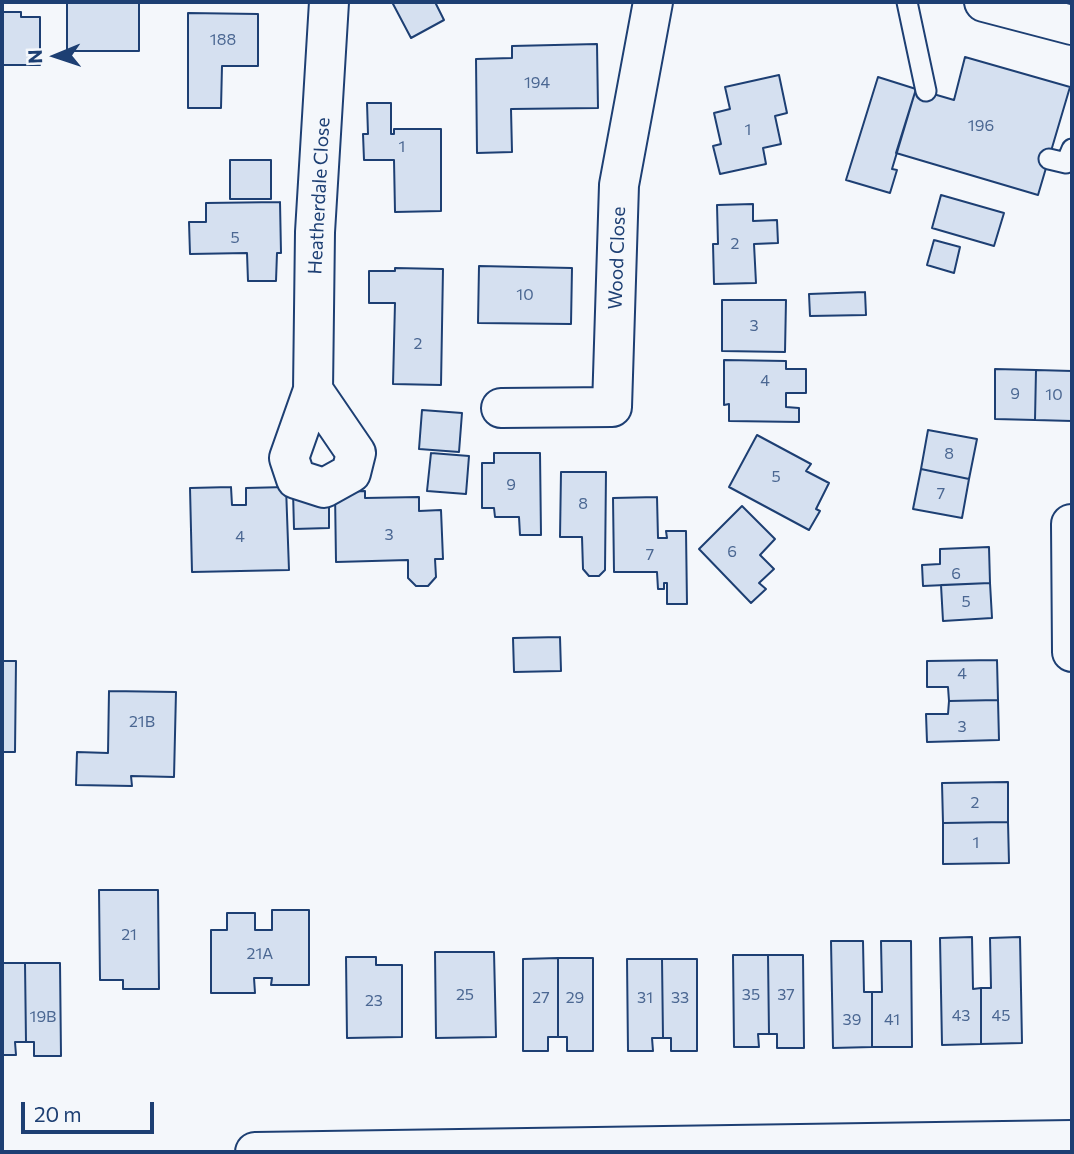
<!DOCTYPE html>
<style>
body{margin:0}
#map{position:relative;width:1074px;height:1154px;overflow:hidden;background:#f4f7fb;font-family:Commissioner,sans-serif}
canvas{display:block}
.frame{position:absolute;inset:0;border:4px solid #1d3f73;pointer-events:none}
.north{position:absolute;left:21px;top:21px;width:70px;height:70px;-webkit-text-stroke:5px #f4f7fb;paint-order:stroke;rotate:268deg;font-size:19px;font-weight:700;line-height:28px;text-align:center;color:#1d3f73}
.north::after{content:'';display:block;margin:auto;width:24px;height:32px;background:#1d3f73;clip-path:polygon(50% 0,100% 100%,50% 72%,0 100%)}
.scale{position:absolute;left:21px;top:1102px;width:133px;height:32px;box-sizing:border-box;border:4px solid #1d3f73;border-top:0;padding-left:9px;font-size:21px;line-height:24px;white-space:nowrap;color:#1d3f73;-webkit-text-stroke:5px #f4f7fb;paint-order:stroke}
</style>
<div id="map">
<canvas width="1074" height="1154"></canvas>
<div class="frame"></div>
<div class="north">N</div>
<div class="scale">20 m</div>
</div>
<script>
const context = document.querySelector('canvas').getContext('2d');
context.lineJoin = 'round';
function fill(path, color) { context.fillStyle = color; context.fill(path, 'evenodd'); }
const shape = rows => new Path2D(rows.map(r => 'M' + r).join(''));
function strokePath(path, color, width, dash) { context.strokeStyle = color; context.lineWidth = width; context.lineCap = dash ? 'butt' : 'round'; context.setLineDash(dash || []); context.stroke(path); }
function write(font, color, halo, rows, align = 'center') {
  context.font = font + ' Commissioner,sans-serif'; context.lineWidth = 5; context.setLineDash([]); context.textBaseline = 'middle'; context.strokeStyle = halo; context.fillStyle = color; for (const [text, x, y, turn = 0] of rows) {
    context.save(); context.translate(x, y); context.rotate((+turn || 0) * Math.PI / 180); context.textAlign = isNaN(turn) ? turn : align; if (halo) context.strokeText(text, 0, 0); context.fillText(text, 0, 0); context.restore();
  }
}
const building = shape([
 [67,2,139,2,139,51,67,51,67,2],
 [392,2,435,2,444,20,411,38,392,2],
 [2,12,21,12,21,17,40,17,40,65,2,65,2,12],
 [188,13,258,14,258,66,222,66,221,108,188,108,188,13],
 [597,44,598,108,511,109,512,152,477,153,476,59,512,58,512,46,597,44],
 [965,57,1070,87,1038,195,896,153,916,89,954,100,965,57],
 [779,75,787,113,775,116,781,144,763,148,766,164,720,174,713,146,721,144,714,113,730,109,725,87,779,75],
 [878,77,916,89,892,169,897,170,890,193,846,180,878,77],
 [367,103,391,103,391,134,394,134,394,129,441,129,441,211,395,212,394,160,364,160,363,134,368,134,367,103],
 [230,160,271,160,271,199,230,199,230,160],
 [941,195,1004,213,994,246,932,228,941,195],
 [280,202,281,253,277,253,276,281,248,281,247,253,190,254,189,222,206,222,206,203,280,202],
 [753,204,753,221,777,220,778,243,754,244,756,283,714,284,713,244,718,244,717,205,753,204],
 [934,240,960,247,954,273,927,265,934,240],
 [479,266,572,268,571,324,478,323,479,266],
 [395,268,443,269,441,385,393,384,395,303,369,303,369,271,395,271,395,268],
 [865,292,866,315,810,316,809,294,865,292],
 [722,300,786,300,785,352,722,351,722,300],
 [724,360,786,361,786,369,806,369,806,393,786,393,786,407,799,408,799,422,729,421,729,404,724,405,724,360],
 [995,369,1036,370,1035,420,995,419,995,369],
 [1036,370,1072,371,1072,421,1035,420,1036,370],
 [422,410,462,413,459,452,419,449,422,410],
 [928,430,977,439,969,479,921,469,928,430],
 [757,435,811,464,806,471,829,483,816,509,820,511,809,530,729,487,757,435],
 [431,453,469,456,466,494,427,491,431,453],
 [494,453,540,453,541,535,520,535,519,517,495,517,494,508,482,508,482,463,494,463,494,453],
 [921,469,969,479,962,518,913,509,921,469],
 [561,472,606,472,605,570,599,576,589,576,583,569,582,537,560,537,561,472],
 [231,487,232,505,246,505,246,488,286,487,289,570,192,572,190,488,231,487],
 [329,490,329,528,294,529,293,491,329,490],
 [365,491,365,498,419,497,419,511,441,510,443,559,435,559,436,577,428,586,416,586,408,578,408,560,336,562,335,492,365,491],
 [657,497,658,538,667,538,666,531,686,531,687,604,667,604,667,583,664,583,664,589,658,589,657,572,614,572,613,498,657,497],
 [742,506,775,539,760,555,774,569,759,583,766,589,751,603,699,549,742,506],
 [989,547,990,583,923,586,922,565,940,564,940,549,989,547],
 [990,583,992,618,943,621,941,585,990,583],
 [560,637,561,671,514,672,513,638,560,637],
 [997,660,998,700,949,701,948,687,927,687,927,661,997,660],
 [2,661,16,661,15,752,2,752,2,661],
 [109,691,176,692,174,777,131,776,132,786,76,785,77,752,108,753,109,691],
 [998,700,999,740,927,742,926,714,948,714,949,701,998,700],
 [1008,782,1008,822,943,823,942,783,1008,782],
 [1008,822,1009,863,943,864,943,823,1008,822],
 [99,890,158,890,159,989,123,989,123,980,100,980,99,890],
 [272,910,309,910,309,985,271,985,272,978,254,978,255,993,211,993,211,930,227,930,227,913,255,913,255,930,272,930,272,910],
 [972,937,973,989,981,988,981,1044,942,1045,940,938,972,937],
 [1020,937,1022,1043,981,1044,981,988,991,988,990,938,1020,937],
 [831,941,863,941,864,992,872,992,872,1047,833,1048,831,941],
 [881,941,911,941,912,1047,872,1047,872,992,882,992,881,941],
 [435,952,494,952,496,1037,436,1038,435,952],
 [733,955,768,955,769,1034,758,1034,759,1047,734,1047,733,955],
 [768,955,803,955,804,1048,777,1048,777,1034,769,1034,768,955],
 [346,957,376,957,376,965,402,965,402,1037,347,1038,346,957],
 [558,958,558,1037,548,1037,548,1051,523,1051,523,959,558,958],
 [558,958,593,958,593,1051,567,1051,567,1037,558,1037,558,958],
 [627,959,662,959,663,1038,652,1038,653,1051,628,1051,627,959],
 [662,959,697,959,697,1051,671,1051,671,1038,663,1038,662,959],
 [2,963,25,963,26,1042,15,1042,16,1055,2,1055,2,963],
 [25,963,60,963,61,1056,34,1056,34,1042,26,1042,25,963]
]);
const lane = shape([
 [907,2,926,91],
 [1049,159,1066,163,1072,149]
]);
const street = shape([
 [313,390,289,458,296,479,324,488,351,473,356,453,313,390,315,232,329,2],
 [501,408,612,407,619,185,653,2],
 [1071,524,1072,652],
 [255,1152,1072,1140]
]);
const secondary = shape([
 [984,2,1072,25]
]);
const numberNames = [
 ["188",223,40],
 ["194",537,83],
 ["196",981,126],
 ["1",748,130],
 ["1",402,147],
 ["5",235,238],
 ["2",735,244],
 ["10",525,295],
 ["3",754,326],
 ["2",418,344],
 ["4",765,381],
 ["9",1015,394],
 ["10",1054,395],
 ["8",949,454],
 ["5",776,477],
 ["9",511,485],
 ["7",941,494],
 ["8",583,504],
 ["3",389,535],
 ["4",240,537],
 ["6",732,552],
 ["7",650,555],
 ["6",956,574],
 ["5",966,602],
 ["4",962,674],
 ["21B",142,722],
 ["3",962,727],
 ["2",975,803],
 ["1",976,843],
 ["21",129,935],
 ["21A",260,954],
 ["25",465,995],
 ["35",751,995],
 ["37",786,995],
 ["27",541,998],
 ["29",575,998],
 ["31",645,998],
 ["33",680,998],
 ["23",374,1001],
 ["43",961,1016],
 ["45",1001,1016],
 ["19B",43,1017],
 ["39",852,1020],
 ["41",892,1020]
];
const streetNames = [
 ["Heatherdale Close",319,196,-87],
 ["Wood Close",617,258,-88]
];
fill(building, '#d5e0f0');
strokePath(building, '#1d3f73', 2);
strokePath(lane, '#1d3f73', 23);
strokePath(street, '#1d3f73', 42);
strokePath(secondary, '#1d3f73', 42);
strokePath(lane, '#f4f7fb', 19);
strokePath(street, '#f4f7fb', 38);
strokePath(secondary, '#f4f7fb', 38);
write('16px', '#4b6792', null, numberNames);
write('19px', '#1d3f73', '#f4f7fb', streetNames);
</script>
